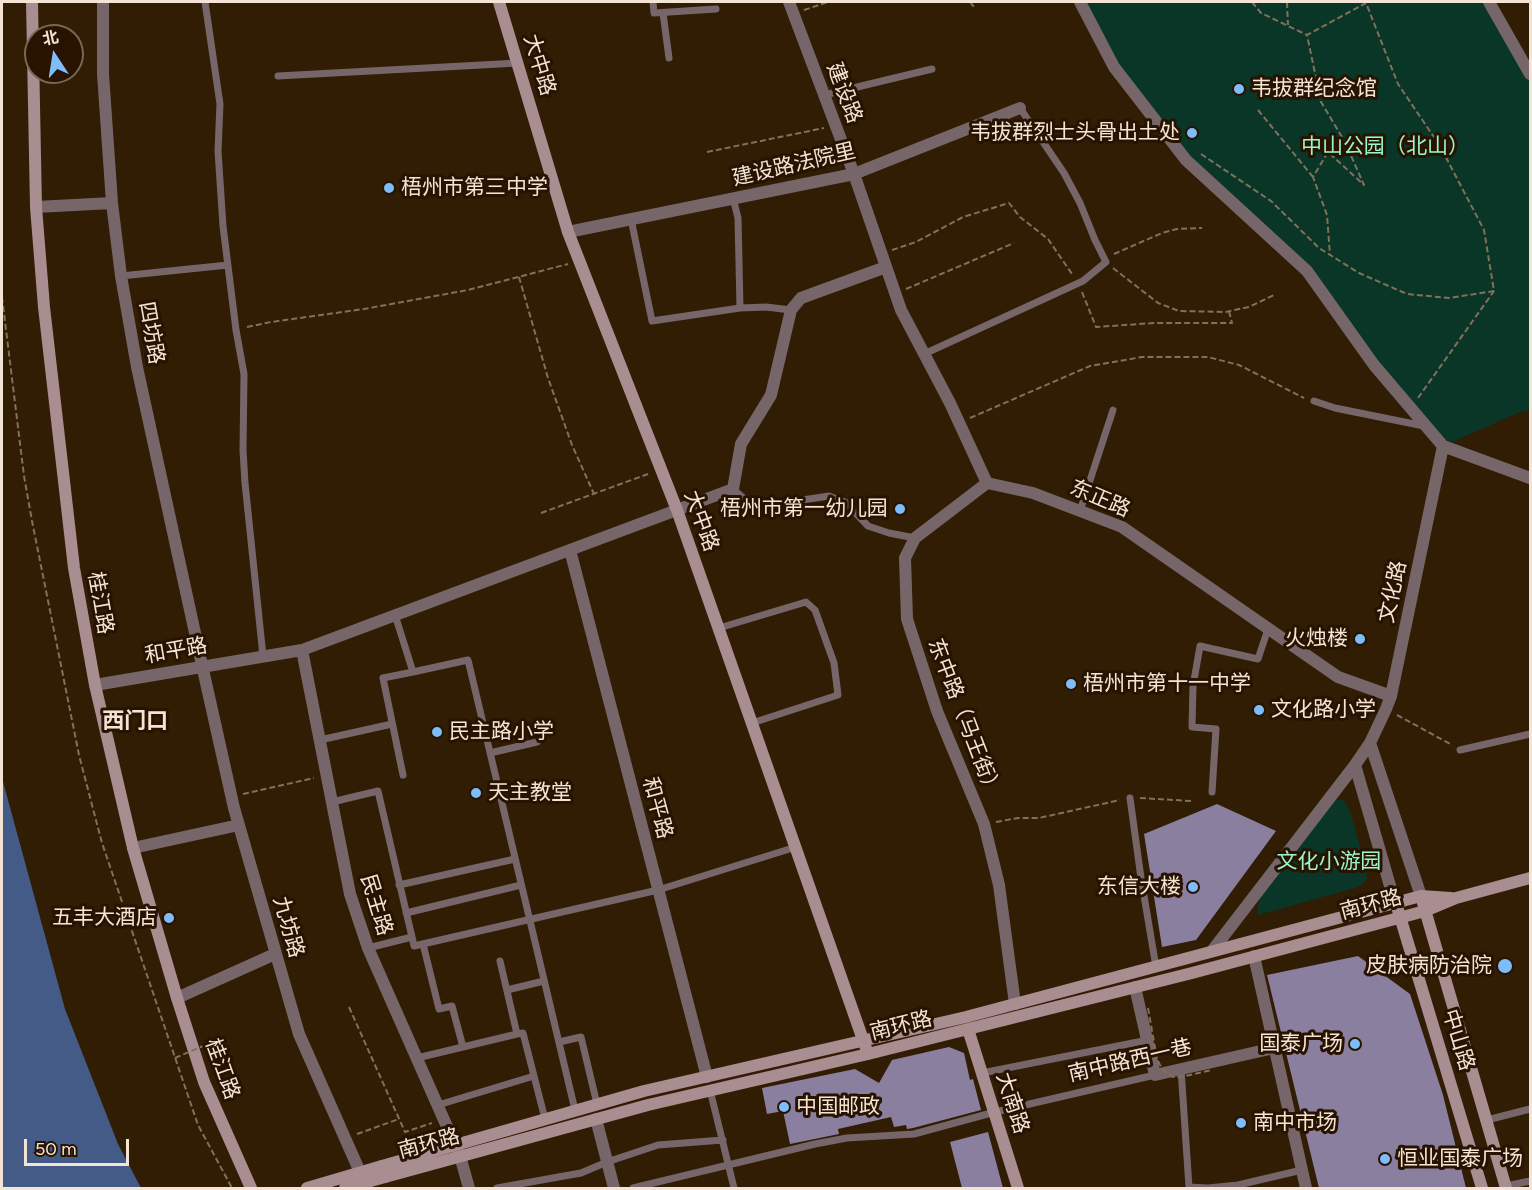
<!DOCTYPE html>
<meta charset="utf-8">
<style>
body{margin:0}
#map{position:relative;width:1532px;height:1190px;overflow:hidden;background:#311c04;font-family:Figtree,"Noto Sans SC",sans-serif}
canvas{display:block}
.frame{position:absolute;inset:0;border:3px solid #f3e4d6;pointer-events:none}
.north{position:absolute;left:24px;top:24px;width:60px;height:60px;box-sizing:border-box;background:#271300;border:2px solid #796756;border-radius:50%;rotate:348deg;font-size:16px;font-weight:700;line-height:24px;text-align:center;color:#f3e4d6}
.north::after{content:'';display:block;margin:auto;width:21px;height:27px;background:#7ebdf9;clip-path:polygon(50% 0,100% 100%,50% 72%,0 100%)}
.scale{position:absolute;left:24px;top:1139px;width:105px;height:27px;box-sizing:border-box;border:3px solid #f3e4d6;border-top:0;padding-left:8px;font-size:18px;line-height:21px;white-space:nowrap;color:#f3e4d6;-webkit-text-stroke:4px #271300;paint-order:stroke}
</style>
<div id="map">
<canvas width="1532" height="1190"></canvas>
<div class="frame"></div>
<div class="north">北</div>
<div class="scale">50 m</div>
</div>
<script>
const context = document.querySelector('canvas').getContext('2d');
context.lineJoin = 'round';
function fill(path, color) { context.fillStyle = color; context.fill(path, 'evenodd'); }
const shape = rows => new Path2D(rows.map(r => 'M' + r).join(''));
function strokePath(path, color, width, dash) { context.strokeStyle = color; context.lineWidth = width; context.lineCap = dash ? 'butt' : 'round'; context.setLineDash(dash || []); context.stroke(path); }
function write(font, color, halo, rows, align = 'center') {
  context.font = font + ' Figtree,"Noto Sans SC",sans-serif'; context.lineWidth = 6; context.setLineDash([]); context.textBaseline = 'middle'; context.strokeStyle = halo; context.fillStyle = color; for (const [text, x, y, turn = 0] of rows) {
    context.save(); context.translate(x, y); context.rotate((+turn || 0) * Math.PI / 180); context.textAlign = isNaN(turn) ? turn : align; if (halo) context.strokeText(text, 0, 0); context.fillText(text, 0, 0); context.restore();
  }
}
const green = shape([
 [1079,2,1489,2,1530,74,1530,410,1520,412,1443,446,1307,271,1186,160,1114,67],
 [1341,799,1346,803,1350,812,1366,866,1367,879,1363,884,1355,888,1258,915,1257,907,1262,894,1335,800]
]);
const water = shape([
 [2,778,65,1009,118,1144,141,1188,2,1188]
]);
const building = shape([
 [1217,804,1276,831,1196,940,1162,947,1144,834],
 [1358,956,1410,994,1443,1095,1466,1188,1319,1188,1267,975],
 [949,1047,964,1053,970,1080,973,1079,981,1110,913,1128,907,1129,906,1125,894,1127,891,1117,838,1129,839,1134,790,1144,783,1111,767,1114,762,1088,855,1069,879,1083,892,1060],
 [988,1132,1003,1188,962,1188,950,1142]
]);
const path = shape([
 [970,2,974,7],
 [1252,2,1261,13,1307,35],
 [1287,2,1288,25],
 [804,10,828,2],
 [1258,110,1313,177],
 [707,152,824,128],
 [1201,154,1271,201,1319,248,1359,273,1407,294,1449,298,1494,291,1484,230,1440,146,1398,84,1366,3,1307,35,1321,102,1345,142,1364,185,1328,152,1313,177,1327,215,1330,255],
 [892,250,916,242,963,217,1009,203,1020,217,1048,239,1072,274],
 [1114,254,1162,233,1177,229,1202,228],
 [1113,268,1158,303,1179,311,1225,312,1249,307,1276,294],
 [519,277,548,378,572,445,594,494],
 [906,289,1014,243],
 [1082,292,1096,327,1154,323,1232,323,1229,311],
 [2,297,24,476,32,521,79,755,92,805,102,843,198,1125,232,1188],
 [247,327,271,322,364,309,468,290,568,264],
 [1418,398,1494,291],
 [970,418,1090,366,1142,357,1208,357,1239,365,1304,398],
 [541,513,648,474],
 [1397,715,1452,745],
 [243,794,314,778],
 [1140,798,1191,801],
 [996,822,1018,818,1039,818,1120,800],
 [349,1007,405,1132,432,1123],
 [357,1134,399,1119]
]);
const lane = shape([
 [205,2,220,104,218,151,223,226,236,330,244,374,243,450,245,483,263,656],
 [653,2,654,13,716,9],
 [663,13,669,58],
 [278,76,518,63],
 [824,95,932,69],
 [733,198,738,218,740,308],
 [631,219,652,321,740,308,766,307,791,310],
 [121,276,228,265],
 [924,354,1083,281,1106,262,1095,240,1080,203,1064,173,1020,108],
 [1314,401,1335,408,1424,426],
 [733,489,748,502,762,506,829,496,845,502,868,526,889,533,915,538],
 [1080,511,1113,410],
 [395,615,413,672,468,660,575,1110],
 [719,628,806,602,815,610,834,663,838,695,752,723],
 [320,740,392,724],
 [1460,750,1530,734],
 [490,753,537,742],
 [403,775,383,678,413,672],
 [1212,792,1216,729,1192,727,1193,686,1200,646,1258,659,1268,629],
 [1130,798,1141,878,1156,967],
 [332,802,378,791,412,937],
 [399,885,515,859],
 [406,913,521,885],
 [423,944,439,1009,452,1006,463,1047],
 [368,948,412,937,414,946,658,890,796,847],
 [500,961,517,1034],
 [507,990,544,981],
 [517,1034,523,1033,545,1119],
 [559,1042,581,1037,597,1104],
 [417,1058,517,1034],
 [1181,1069,1189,1187,1208,1188,1238,1185,1302,1170],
 [982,1073,1148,1040],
 [710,1090,734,1188],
 [438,1105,534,1076],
 [1487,1120,1530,1109],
 [1506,1186,1530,1181],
 [497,1188,581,1173,607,1162,658,1145,723,1140],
 [633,1188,815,1144,847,1138,914,1134,995,1112,1155,1075]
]);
const street = shape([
 [103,2,103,74,112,203,121,276,137,367,202,665,234,808,299,1034,367,1188],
 [789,2,854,174,901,310,950,403,987,483],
 [1080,2,1114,67,1186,160,1307,271,1374,365,1443,446,1530,478],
 [1489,2,1530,74],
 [36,207,112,203],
 [568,232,854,174,1020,108],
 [987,483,915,538,905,558,907,619,937,711,984,824,999,885,1015,1004],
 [987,483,1033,493,1122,527,1338,677,1391,696],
 [570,550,707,1077],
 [302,650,350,894,368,948,460,1156,469,1188],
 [95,685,302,650,733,489,741,444,771,395,791,310,801,298,886,267],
 [1370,743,1421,896],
 [1355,765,1395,903],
 [133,848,239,825],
 [1212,951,1355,765,1370,743,1386,709,1391,696,1443,446],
 [1254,956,1306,1188],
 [1135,987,1155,1075,1274,1048],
 [177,998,275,954],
 [596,1119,614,1188]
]);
const secondary = shape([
 [32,2,36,207,44,307,74,568,95,685,133,848,177,998,204,1082,251,1188],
 [499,2,568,232,677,510,868,1054],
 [1423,903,1506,1188],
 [1398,910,1482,1188],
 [968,1029,1018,1188],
 [382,1166,644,1091,966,1017,1421,896,1451,898],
 [385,1177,648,1105,868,1054,1192,973,1425,911,1456,898,1530,878]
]);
const pathBridge = shape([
 [1148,1008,1157,1059,1160,1065,1166,1073,1173,1077,1181,1077,1212,1070],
 [175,1058,203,1046]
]);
const secondaryBridge = shape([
 [307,1188,382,1166],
 [345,1188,385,1177]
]);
const markers = [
 [1239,89,6,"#7ebdf9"],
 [1192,133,6,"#7ebdf9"],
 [389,188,6,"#7ebdf9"],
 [900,509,6,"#7ebdf9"],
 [1360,639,6,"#7ebdf9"],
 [1071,684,6,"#7ebdf9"],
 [1259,710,6,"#7ebdf9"],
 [437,732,6,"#7ebdf9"],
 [476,793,6,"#7ebdf9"],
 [1193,887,6,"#7ebdf9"],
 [169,918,6,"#7ebdf9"],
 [1505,966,8,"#7ebdf9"],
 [1355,1044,6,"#7ebdf9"],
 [784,1107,6,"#7ebdf9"],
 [1241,1123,6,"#7ebdf9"],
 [1385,1159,6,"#7ebdf9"]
];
const streetNames = [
 ["大中路",539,65,73],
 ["建设路",844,93,69],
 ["建设路法院里",794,165,-13],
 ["四坊路",151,333,80],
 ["东正路",1100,499,23],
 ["大中路",701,521,70],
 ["文化路",1393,592,-78],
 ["桂江路",100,603,80],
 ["和平路",176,651,-10],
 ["东中路（马王街）",964,718,69],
 ["和平路",657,808,75],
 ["民主路",376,905,73],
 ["南环路",1371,905,-15],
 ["九坊路",288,927,74],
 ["南环路",901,1026,-14],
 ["中山路",1458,1040,73],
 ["南中路西一巷",1130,1061,-13],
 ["桂江路",222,1069,70],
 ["大南路",1012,1103,72],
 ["南环路",429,1144,-15]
];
const poiNames = [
 ["韦拔群纪念馆",1251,89],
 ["韦拔群烈士头骨出土处",1180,133,"right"],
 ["梧州市第三中学",401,188],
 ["梧州市第一幼儿园",888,509,"right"],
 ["火烛楼",1348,639,"right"],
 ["梧州市第十一中学",1083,684],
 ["文化路小学",1271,710],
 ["民主路小学",449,732],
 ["天主教堂",488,793],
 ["东信大楼",1181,887,"right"],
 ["五丰大酒店",157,918,"right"],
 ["皮肤病防治院",1492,966,"right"],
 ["国泰广场",1343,1044,"right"],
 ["中国邮政",796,1107],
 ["南中市场",1253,1123],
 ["恒业国泰广场",1397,1159]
];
const parkNames = [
 ["中山公园（北山）",1385,147],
 ["文化小游园",1329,862]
];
const neighbourhoodNames = [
 ["西门口",135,722]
];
fill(green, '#093626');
fill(water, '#435b86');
fill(building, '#8b7f9f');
strokePath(path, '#82705c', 2, [6, 3]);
strokePath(lane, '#776669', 7);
strokePath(street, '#776669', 12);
strokePath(secondary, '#a88d91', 12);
strokePath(pathBridge, '#82705c', 2, [6, 3]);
strokePath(secondaryBridge, '#a88d91', 12);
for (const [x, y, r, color] of markers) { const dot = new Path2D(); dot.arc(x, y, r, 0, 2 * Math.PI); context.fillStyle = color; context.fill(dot); strokePath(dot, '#271300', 2); }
write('21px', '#f3e4d6', '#271300', streetNames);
write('21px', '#f3e4d6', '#271300', poiNames, 'left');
write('21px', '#98f5cc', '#271300', parkNames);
write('bold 22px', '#f3e4d6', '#271300', neighbourhoodNames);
</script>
